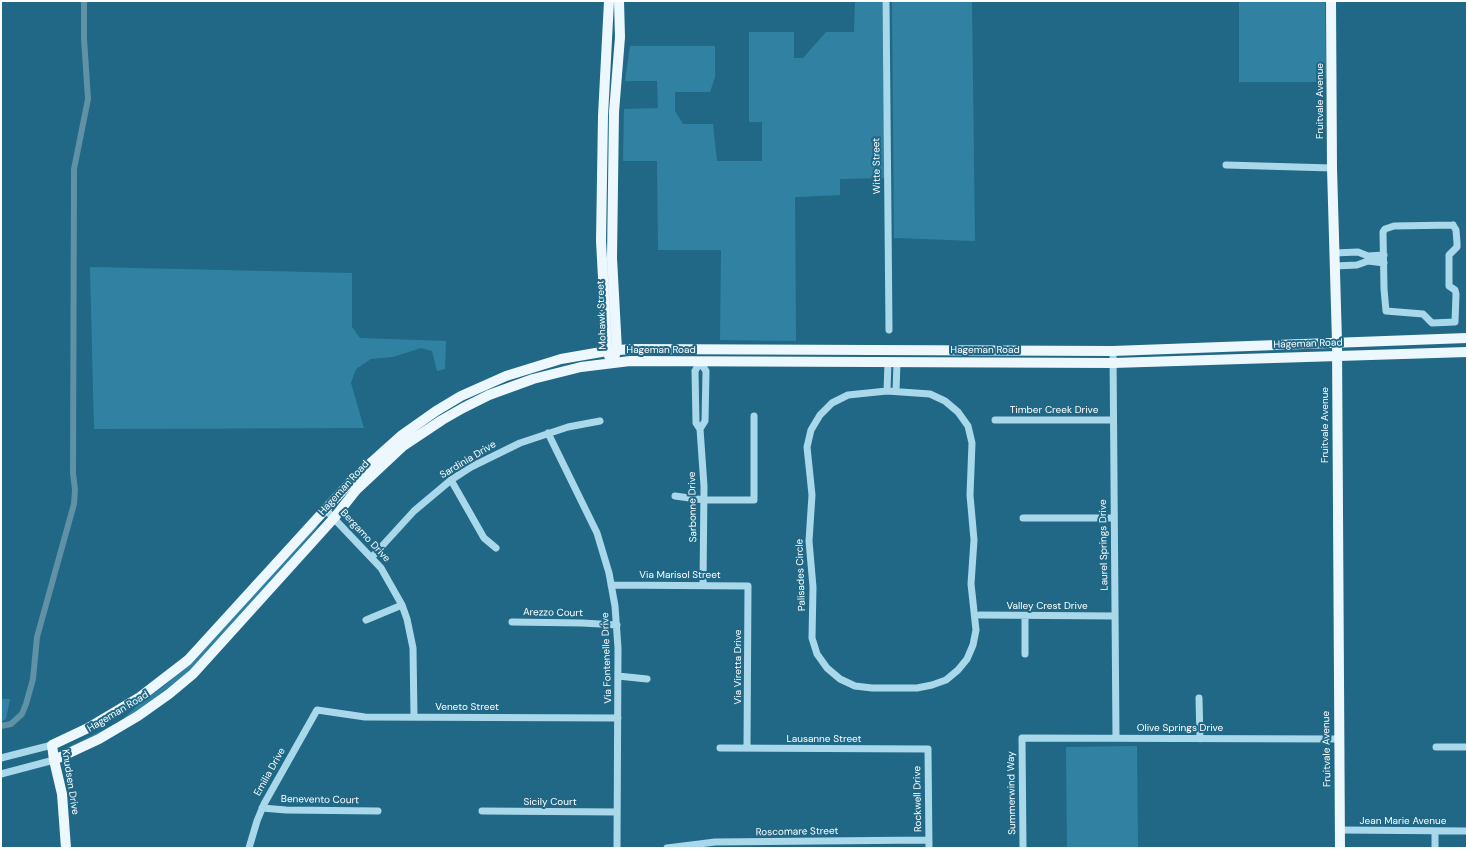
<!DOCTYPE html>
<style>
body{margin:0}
#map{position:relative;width:1468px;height:849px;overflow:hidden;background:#206886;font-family:"DM Sans",sans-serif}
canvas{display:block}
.frame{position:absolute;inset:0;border:2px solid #fff;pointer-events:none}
</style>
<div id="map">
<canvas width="1468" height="849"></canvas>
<div class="frame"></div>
</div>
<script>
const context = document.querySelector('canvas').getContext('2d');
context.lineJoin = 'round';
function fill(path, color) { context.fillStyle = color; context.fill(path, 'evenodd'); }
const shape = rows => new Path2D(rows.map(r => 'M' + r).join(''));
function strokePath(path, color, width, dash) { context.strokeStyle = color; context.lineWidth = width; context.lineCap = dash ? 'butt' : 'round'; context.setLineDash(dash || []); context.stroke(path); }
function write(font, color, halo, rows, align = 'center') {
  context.font = font + ' "DM Sans",sans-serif'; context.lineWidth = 4; context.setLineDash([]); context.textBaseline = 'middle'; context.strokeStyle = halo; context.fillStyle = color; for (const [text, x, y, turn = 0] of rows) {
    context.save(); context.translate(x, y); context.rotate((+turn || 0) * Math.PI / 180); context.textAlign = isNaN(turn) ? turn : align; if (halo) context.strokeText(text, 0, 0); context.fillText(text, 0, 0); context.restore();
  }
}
const green = shape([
 [855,1,882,1,885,178,840,179,840,195,795,197,796,341,720,340,721,250,658,250,657,161,623,161,624,109,658,108,657,81,625,81,630,46,715,46,715,77,710,92,675,92,675,111,683,124,713,124,717,161,762,161,762,122,749,122,749,32,794,32,794,58,803,58,826,32,854,32],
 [892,1,972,1,975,241,894,238],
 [1239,1,1325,1,1326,78,1316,82,1239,82],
 [90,267,352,273,352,327,360,338,446,341,445,369,437,371,432,351,421,348,393,357,371,359,356,369,351,383,364,428,94,429],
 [317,526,318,527,228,629,185,675,138,711,101,733,66,748,121,721,140,703,163,687,195,659,309,532],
 [1,699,10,699,6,719,1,722],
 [1137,746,1138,848,1067,848,1066,747]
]);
const canal = shape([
 [1,726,11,724,22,714,26,704,33,679,37,637,74,504,75,490,73,473,74,169,88,99,84,39,84,1]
]);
const minor = shape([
 [886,1,889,330],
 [1226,165,1332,168],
 [1453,225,1456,230,1457,243,1457,247,1449,255,1449,286,1455,290,1456,294,1455,322,1432,323,1423,314,1386,311,1384,289,1383,232,1385,229,1394,226,1453,225],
 [1334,253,1358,252,1368,256,1384,255],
 [1335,266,1357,265,1368,261,1384,263],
 [1113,351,1116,738],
 [700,362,695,371,696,423,700,429,704,486,703,585],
 [887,391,930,394,945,401,958,412,968,426,972,443,970,495,974,540,971,584,976,630,973,645,967,659,958,670,946,680,932,685,917,688,872,688,855,686,840,679,827,668,817,654,812,638,813,587,809,541,812,495,807,447,811,430,820,415,832,403,848,395,887,391],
 [887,391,888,362],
 [896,391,897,362],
 [995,420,1113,420],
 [700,429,705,421,706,371,700,362],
 [548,433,597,533,609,573,615,606,618,648,617,848],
 [451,480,484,538,496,548],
 [675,496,704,500,754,500,754,416],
 [325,509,381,568,402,605,407,619,413,648,414,717],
 [1023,518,1114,518],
 [372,557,414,511,451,480,471,467,520,443,568,427,600,421],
 [611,585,748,586,747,748],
 [980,615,1115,616],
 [1025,616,1025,654],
 [366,620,402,605],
 [512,622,582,623,617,625],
 [618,676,647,679],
 [1199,698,1200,739],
 [1436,747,1467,747],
 [720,748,928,749,929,848],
 [1,758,52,745],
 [1,774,54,760],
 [262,808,286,810,378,811],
 [482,811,617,812],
 [1340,830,1467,831],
 [249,848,257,821,264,804,317,710,365,717,618,718],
 [667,848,715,842,928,840],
 [1023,848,1022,738,1339,739],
 [1435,848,1435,831]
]);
const major = shape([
 [1331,1,1332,168,1337,342,1340,848],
 [609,356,607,351,601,241,603,116,609,1],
 [614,357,617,350,612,258,614,112,620,37,619,1],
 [54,760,99,739,138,716,169,694,193,674,334,518,357,489,403,446,442,420,463,408,489,395,533,379,581,367,630,361,1113,363,1467,352],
 [66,848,62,794,54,760,52,745,88,728,140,697,188,660,354,478,402,435,436,411,461,396,506,376,561,359,607,351,631,349,1113,351,1467,338]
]);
const streetNames = [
 ["Fruitvale Avenue",1320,101,-90],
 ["Witte Street",877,166,-91],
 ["Mohawk Street",602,315,-92],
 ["Hageman Road",1308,344,-2],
 ["Hageman Road",661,350],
 ["Hageman Road",985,350],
 ["Timber Creek Drive",1054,410],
 ["Fruitvale Avenue",1325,425,-90],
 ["Sardinia Drive",468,460,-31],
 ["Hageman Road",344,488,-48],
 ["Sarbonne Drive",693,507,-91],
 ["Bergamo Drive",365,536,47],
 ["Laurel Springs Drive",1104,545,-91],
 ["Via Marisol Street",680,575],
 ["Palisades Circle",801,575,-92],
 ["Valley Crest Drive",1047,606],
 ["Arezzo Court",553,613,1],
 ["Via Fontenelle Drive",607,658,-92],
 ["Via Viretta Drive",738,667,-90],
 ["Veneto Street",467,707],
 ["Hageman Road",118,712,-31],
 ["Olive Springs Drive",1180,728],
 ["Lausanne Street",824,739],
 ["Fruitvale Avenue",1327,749,-91],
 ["Emilia Drive",270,772,-61],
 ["Knudsen Drive",70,782,81],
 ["Summerwind Way",1012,793,-91],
 ["Rockwell Drive",918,799,-91],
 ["Benevento Court",320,800,1],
 ["Sicily Court",550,802],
 ["Jean Marie Avenue",1403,821],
 ["Roscomare Street",797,832,-1]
];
fill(green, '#3182a2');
strokePath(canal, '#6091a5', 6);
strokePath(minor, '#a9d8ea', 7);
strokePath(major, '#edf8fe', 10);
write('10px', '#fff', '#206886', streetNames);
</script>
